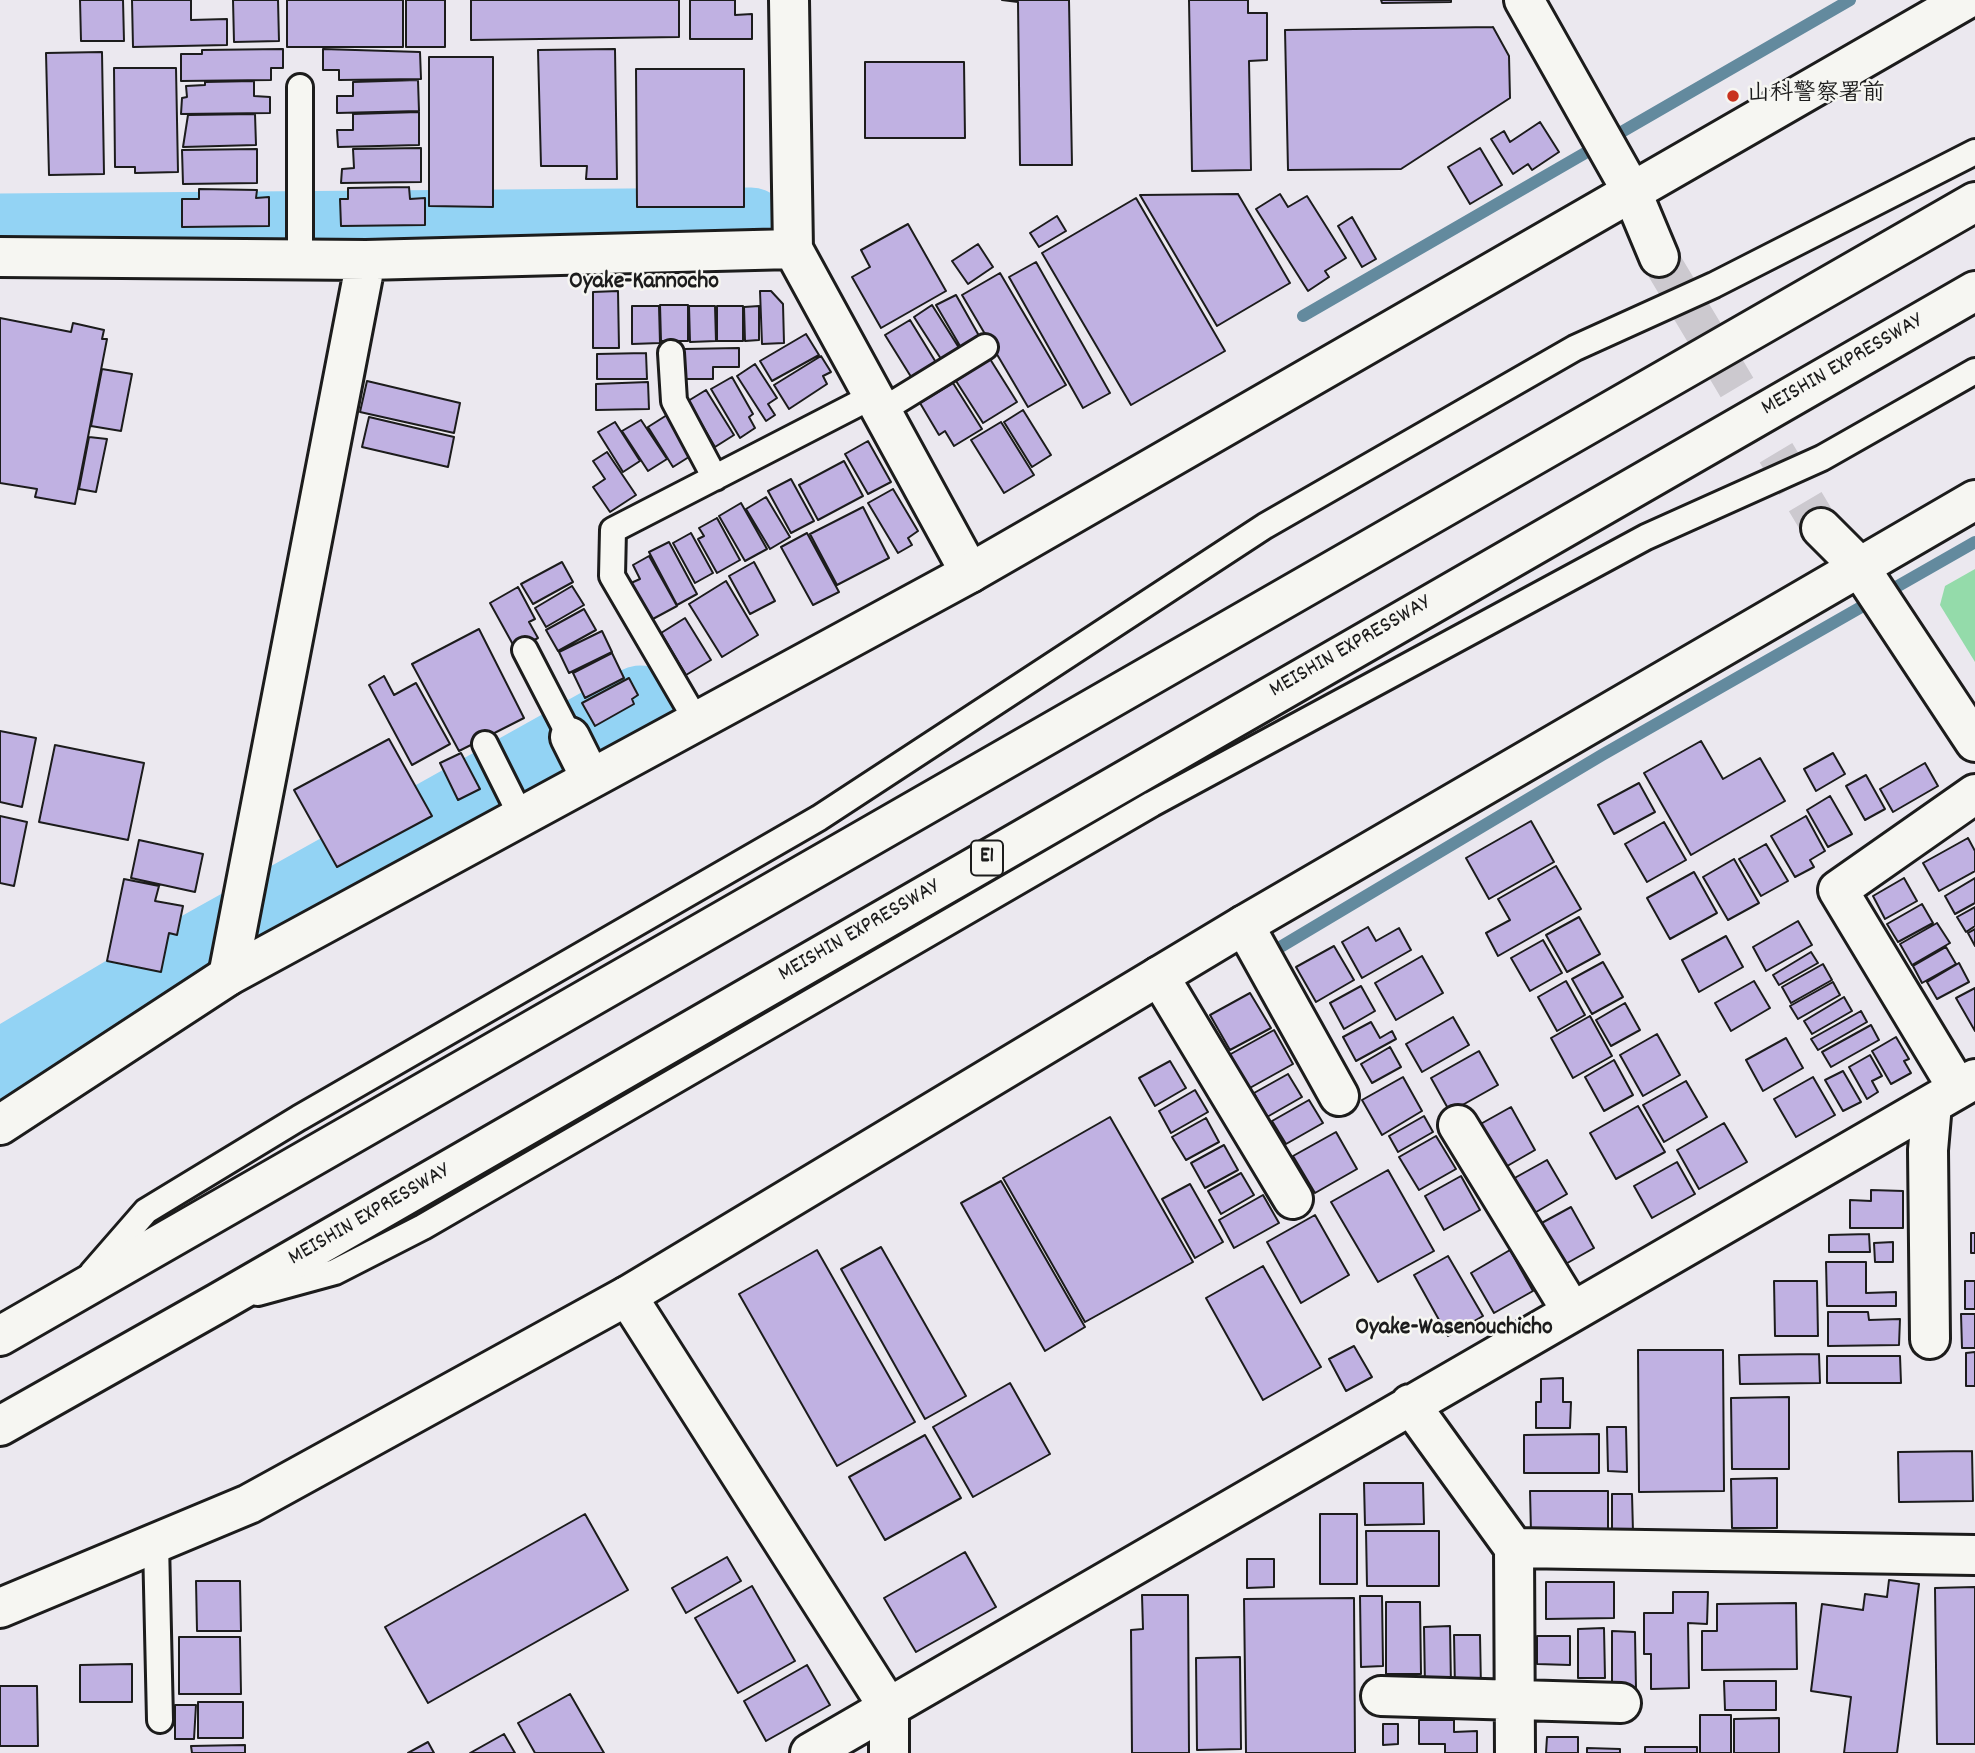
<!DOCTYPE html>
<meta charset="utf-8">
<style>
body{margin:0}
canvas{display:block;background:#ebe8ef}
</style>
<canvas width="1975" height="1753"></canvas>
<script>
const context = document.querySelector('canvas').getContext('2d');
context.lineJoin = 'round';
function fill(path, color) { context.fillStyle = color; context.fill(path, 'evenodd'); }
const shape = rows => new Path2D(rows.map(r => 'M' + r).join(''));
function strokePath(path, color, width, dash) { context.strokeStyle = color; context.lineWidth = width; context.lineCap = dash ? 'butt' : 'round'; context.setLineDash(dash || []); context.stroke(path); }
function write(font, color, halo, rows, align = 'center') {
  context.font = font + ' Dekko,"Klee One",sans-serif'; context.lineWidth = 5; context.setLineDash([]); context.textBaseline = 'middle'; context.strokeStyle = halo; context.fillStyle = color; for (const [text, x, y, turn = 0] of rows) {
    context.save(); context.translate(x, y); context.rotate((+turn || 0) * Math.PI / 180); context.textAlign = isNaN(turn) ? turn : align; if (halo) context.strokeText(text, 0, 0); context.fillText(text, 0, 0); context.restore();
  }
}
const green = shape([
 [1975,569,1975,662,1940,605,1945,586]
]);
const stream = shape([
 [1303,316,1850,0],
 [1277,949,1602,755,1975,542]
]);
const river = shape([
 [0,233,751,227],
 [0,1070,193,955,640,705]
]);
const building = shape([
 [80,0,123,0,124,41,81,41,80,0],
 [132,0,191,0,191,20,227,19,227,45,133,47,132,0],
 [233,0,278,0,279,41,234,42,233,0],
 [287,0,403,0,403,47,287,47,287,0],
 [406,0,445,0,445,47,406,47,406,0],
 [471,0,679,0,679,37,471,40,471,0],
 [690,0,735,0,735,15,752,14,752,39,690,39,690,0],
 [1002,0,1069,0,1072,165,1020,165,1018,2,1002,0],
 [1189,0,1248,0,1248,13,1267,13,1267,60,1249,61,1251,170,1192,171,1189,0],
 [1381,0,1451,0,1451,2,1382,3,1381,0],
 [1493,27,1509,56,1510,98,1401,169,1288,170,1285,30,1493,27],
 [283,49,283,68,271,68,271,80,181,81,181,54,202,54,202,50,283,49],
 [323,49,420,52,421,79,339,80,339,70,323,70,323,49],
 [615,49,617,179,586,179,587,166,541,166,538,50,615,49],
 [102,52,104,174,49,175,46,53,102,52],
 [429,57,493,57,493,207,429,206,429,57],
 [865,62,964,62,965,138,865,138,865,62],
 [114,68,176,68,178,172,135,173,135,167,115,167,114,68],
 [636,69,744,69,744,207,637,207,636,69],
 [418,80,419,111,337,113,337,96,353,96,353,82,418,80],
 [254,81,254,96,270,97,270,113,181,114,182,98,187,97,186,86,205,85,205,82,254,81],
 [419,112,419,145,338,147,337,130,353,130,353,114,419,112],
 [255,114,256,145,183,147,188,115,255,114],
 [1540,122,1559,152,1532,170,1528,164,1513,174,1491,139,1504,131,1510,142,1540,122],
 [421,148,421,182,341,183,342,169,354,168,353,149,421,148],
 [1480,148,1502,185,1470,204,1448,167,1480,148],
 [257,149,257,183,183,184,182,150,257,149],
 [409,187,410,199,425,198,425,225,341,226,340,199,348,199,348,188,409,187],
 [199,189,257,190,256,198,269,197,269,226,182,227,182,199,199,199,199,189],
 [1238,194,1290,283,1217,326,1140,195,1238,194],
 [1280,194,1288,207,1307,196,1346,258,1325,271,1329,277,1308,291,1256,209,1280,194],
 [1136,198,1225,351,1131,405,1042,253,1136,198],
 [1057,216,1066,231,1039,247,1030,233,1057,216],
 [1352,217,1376,259,1362,267,1338,226,1352,217],
 [908,224,946,291,881,328,852,277,870,267,861,250,908,224],
 [978,244,993,267,968,284,952,261,978,244],
 [1036,262,1110,393,1083,408,1009,277,1036,262],
 [1000,273,1066,385,1028,407,962,295,1000,273],
 [618,291,619,348,593,348,593,292,618,291],
 [760,291,771,291,783,304,784,343,762,344,760,291],
 [956,295,982,341,963,351,936,305,956,295],
 [660,305,688,305,688,341,661,341,660,305],
 [932,305,961,351,943,362,914,317,932,305],
 [632,306,659,306,660,343,632,344,632,306],
 [689,306,715,306,716,341,690,342,689,306],
 [717,306,743,306,743,341,717,341,717,306],
 [759,306,759,340,745,341,744,307,759,306],
 [0,318,71,332,73,323,104,330,102,339,107,339,75,504,35,497,37,489,0,483,0,318],
 [910,320,937,364,913,380,885,335,910,320],
 [806,334,819,355,772,381,760,361,806,334],
 [739,348,739,367,713,367,713,379,684,379,684,349,739,348],
 [646,353,647,379,597,379,597,354,646,353],
 [821,356,831,372,823,376,827,384,789,409,774,385,821,356],
 [990,359,1017,402,983,423,956,381,990,359],
 [755,364,777,398,768,404,775,415,766,421,737,376,755,364],
 [102,369,132,374,121,431,91,426,102,369],
 [732,377,753,414,749,417,755,428,740,438,711,389,732,377],
 [367,381,460,403,454,433,360,412,367,381],
 [648,382,649,409,596,410,596,384,648,382],
 [953,383,982,429,954,446,945,431,939,435,920,403,953,383],
 [706,390,734,435,715,447,688,401,706,390],
 [1023,410,1051,455,1032,467,1004,422,1023,410],
 [667,415,692,455,673,467,648,427,667,415],
 [369,417,454,437,448,467,362,447,369,417],
 [641,420,667,459,648,471,622,431,641,420],
 [615,422,640,461,623,472,598,432,615,422],
 [1001,422,1034,475,1004,493,971,440,1001,422],
 [89,437,107,439,96,492,79,489,89,437],
 [868,441,891,482,868,494,845,454,868,441],
 [607,452,636,495,610,512,593,487,605,479,593,461,607,452],
 [844,461,863,496,818,520,799,485,844,461],
 [791,479,814,521,791,533,768,491,791,479],
 [893,489,918,531,908,538,912,545,898,553,868,503,893,489],
 [766,497,790,537,770,549,746,509,766,497],
 [741,503,767,549,745,561,719,516,741,503],
 [863,507,889,558,837,585,810,534,863,507],
 [717,518,740,560,717,573,698,539,704,536,699,528,717,518],
 [691,533,713,573,695,583,673,543,691,533],
 [807,533,839,592,813,605,781,547,807,533],
 [669,542,697,594,677,605,649,552,669,542],
 [649,556,677,606,651,620,631,583,640,579,633,565,649,556],
 [562,562,573,582,533,604,521,584,562,562],
 [754,562,775,601,750,614,729,576,754,562],
 [726,581,758,635,722,657,689,604,726,581],
 [572,586,584,605,546,627,535,608,572,586],
 [518,587,535,619,529,622,538,638,516,650,490,603,518,587],
 [584,609,596,630,558,651,546,630,584,609],
 [685,618,711,660,686,675,661,633,685,618],
 [479,629,524,718,459,751,412,664,479,629],
 [602,631,612,652,569,673,559,652,602,631],
 [612,653,624,678,585,698,573,673,612,653],
 [384,676,394,695,416,683,450,744,412,765,369,685,384,676],
 [629,678,638,695,632,699,634,704,595,726,582,703,629,678],
 [0,731,36,738,22,807,0,802,0,731],
 [389,739,432,816,337,867,294,790,389,739],
 [1701,741,1723,779,1760,758,1785,801,1691,855,1644,773,1701,741],
 [55,745,144,763,128,840,39,822,55,745],
 [461,753,480,789,458,800,440,763,461,753],
 [1833,753,1845,774,1816,791,1804,769,1833,753],
 [1925,763,1938,786,1893,812,1880,789,1925,763],
 [1866,775,1885,809,1865,820,1846,786,1866,775],
 [1639,783,1655,812,1614,834,1598,805,1639,783],
 [1830,796,1852,834,1828,847,1807,810,1830,796],
 [0,816,27,822,14,886,0,883,0,816],
 [1806,816,1825,851,1810,860,1814,867,1795,877,1771,836,1806,816],
 [1531,821,1554,862,1489,899,1466,858,1531,821],
 [1664,822,1686,860,1647,882,1625,844,1664,822],
 [1968,838,1975,851,1975,871,1939,891,1923,863,1968,838],
 [139,840,203,854,195,892,131,878,139,840],
 [1766,844,1788,881,1761,896,1739,859,1766,844],
 [1734,859,1759,903,1728,920,1703,877,1734,859],
 [1556,866,1581,909,1498,956,1486,933,1510,920,1498,899,1556,866],
 [1694,872,1717,913,1670,939,1647,898,1694,872],
 [1904,878,1917,901,1885,919,1873,896,1904,878],
 [1975,878,1975,903,1955,914,1945,896,1975,878],
 [124,879,159,886,155,901,183,906,177,935,169,933,161,972,107,961,124,879],
 [1922,904,1933,923,1898,942,1887,924,1922,904],
 [1975,907,1975,926,1966,932,1957,917,1975,907],
 [1579,917,1600,954,1567,972,1546,935,1579,917],
 [1798,921,1812,945,1766,971,1753,947,1798,921],
 [1937,923,1950,943,1912,965,1900,944,1937,923],
 [1368,927,1376,941,1399,928,1411,950,1362,978,1342,942,1368,927],
 [1975,929,1975,946,1968,933,1975,929],
 [1726,936,1743,967,1699,992,1682,960,1726,936],
 [1543,940,1562,973,1530,991,1511,958,1543,940],
 [1334,946,1354,980,1316,1002,1296,967,1334,946],
 [1946,947,1956,964,1922,983,1913,966,1946,947],
 [1811,952,1818,963,1779,985,1773,975,1811,952],
 [1422,956,1443,993,1396,1020,1375,983,1422,956],
 [1603,962,1623,997,1592,1014,1572,979,1603,962],
 [1959,963,1969,982,1937,999,1927,982,1959,963],
 [1823,964,1832,980,1791,1003,1782,987,1823,964],
 [1566,981,1585,1015,1557,1031,1538,997,1566,981],
 [1754,981,1770,1008,1731,1031,1715,1003,1754,981],
 [1833,982,1840,995,1798,1019,1790,1006,1833,982],
 [1361,986,1375,1011,1344,1029,1330,1003,1361,986],
 [1975,988,1975,1031,1956,998,1975,988],
 [1250,993,1271,1028,1230,1050,1210,1015,1250,993],
 [1844,997,1852,1011,1812,1034,1804,1021,1844,997],
 [1625,1003,1640,1030,1611,1046,1596,1020,1625,1003],
 [1861,1011,1867,1022,1818,1050,1811,1039,1861,1011],
 [1590,1016,1612,1056,1573,1078,1551,1038,1590,1016],
 [1453,1017,1469,1045,1422,1072,1406,1044,1453,1017],
 [1371,1022,1380,1038,1392,1031,1396,1039,1356,1061,1343,1037,1371,1022],
 [1871,1025,1879,1040,1831,1067,1822,1052,1871,1025],
 [1274,1030,1293,1064,1248,1089,1229,1055,1274,1030],
 [1657,1034,1680,1075,1643,1096,1620,1055,1657,1034],
 [1896,1037,1909,1059,1904,1061,1911,1073,1891,1084,1872,1051,1896,1037],
 [1786,1038,1803,1068,1763,1091,1746,1060,1786,1038],
 [1390,1047,1401,1067,1372,1083,1361,1064,1390,1047],
 [1479,1051,1498,1085,1450,1112,1431,1078,1479,1051],
 [1870,1055,1882,1076,1872,1081,1878,1092,1867,1099,1849,1067,1870,1055],
 [1614,1060,1633,1095,1604,1111,1585,1077,1614,1060],
 [1170,1061,1186,1088,1155,1106,1139,1078,1170,1061],
 [1843,1071,1861,1102,1843,1111,1825,1080,1843,1071],
 [1288,1074,1302,1097,1267,1117,1254,1093,1288,1074],
 [1403,1077,1422,1111,1382,1135,1362,1100,1403,1077],
 [1813,1077,1835,1115,1796,1137,1774,1099,1813,1077],
 [1686,1081,1707,1117,1664,1142,1643,1105,1686,1081],
 [1195,1090,1208,1112,1171,1133,1159,1111,1195,1090],
 [1309,1100,1323,1123,1286,1144,1272,1121,1309,1100],
 [1638,1106,1665,1152,1616,1179,1590,1133,1638,1106],
 [1511,1107,1535,1150,1502,1169,1477,1126,1511,1107],
 [1424,1116,1433,1132,1398,1152,1389,1136,1424,1116],
 [1110,1117,1193,1262,1085,1322,1003,1178,1110,1117],
 [1206,1118,1219,1142,1186,1160,1172,1137,1206,1118],
 [1724,1123,1747,1162,1699,1189,1677,1150,1724,1123],
 [1336,1132,1357,1169,1315,1193,1293,1156,1336,1132],
 [1436,1136,1456,1169,1419,1190,1399,1157,1436,1136],
 [1224,1145,1238,1170,1205,1188,1191,1163,1224,1145],
 [1547,1160,1567,1194,1531,1215,1511,1180,1547,1160],
 [1677,1162,1695,1194,1652,1218,1634,1186,1677,1162],
 [1388,1170,1434,1251,1378,1282,1331,1202,1388,1170],
 [1241,1173,1254,1195,1221,1214,1208,1191,1241,1173],
 [1461,1176,1480,1210,1444,1230,1425,1196,1461,1176],
 [1001,1181,1085,1327,1045,1351,961,1203,1001,1181],
 [1190,1184,1223,1242,1195,1258,1162,1199,1190,1184],
 [1871,1190,1903,1191,1903,1228,1850,1228,1850,1200,1871,1201,1871,1190],
 [1263,1195,1279,1223,1234,1248,1219,1220,1263,1195],
 [1571,1207,1594,1248,1562,1266,1538,1225,1571,1207],
 [1315,1215,1349,1275,1301,1303,1267,1242,1315,1215],
 [1971,1233,1975,1233,1975,1253,1971,1253,1971,1233],
 [1869,1234,1870,1252,1829,1252,1829,1235,1869,1234],
 [1893,1242,1893,1262,1875,1262,1874,1243,1893,1242],
 [881,1247,966,1396,925,1419,841,1269,881,1247],
 [817,1250,915,1422,837,1466,739,1294,817,1250],
 [1510,1250,1533,1291,1494,1313,1471,1273,1510,1250],
 [1448,1256,1483,1316,1448,1336,1414,1275,1448,1256],
 [1826,1262,1866,1262,1866,1293,1896,1292,1896,1306,1827,1306,1826,1262],
 [1263,1266,1321,1367,1263,1400,1206,1298,1263,1266],
 [1774,1281,1817,1281,1818,1336,1775,1336,1774,1281],
 [1965,1281,1975,1281,1975,1309,1965,1309,1965,1281],
 [1828,1312,1868,1312,1869,1320,1900,1319,1899,1345,1828,1346,1828,1312],
 [1961,1314,1975,1314,1975,1348,1962,1348,1961,1314],
 [1354,1346,1372,1377,1346,1391,1329,1359,1354,1346],
 [1638,1350,1723,1350,1724,1491,1639,1492,1638,1350],
 [1975,1352,1975,1386,1966,1386,1966,1353,1975,1352],
 [1819,1354,1820,1383,1740,1384,1739,1355,1819,1354],
 [1827,1356,1900,1356,1901,1383,1827,1383,1827,1356],
 [1563,1378,1563,1402,1571,1402,1570,1428,1536,1428,1536,1402,1541,1402,1541,1379,1563,1378],
 [1010,1383,1050,1454,973,1497,933,1427,1010,1383],
 [1789,1397,1789,1469,1732,1469,1731,1398,1789,1397],
 [1607,1427,1626,1427,1627,1472,1608,1471,1607,1427],
 [1599,1434,1599,1473,1524,1473,1524,1435,1599,1434],
 [925,1435,961,1498,885,1540,849,1477,925,1435],
 [1972,1451,1973,1501,1899,1502,1898,1452,1972,1451],
 [1777,1478,1777,1528,1732,1528,1731,1479,1777,1478],
 [1364,1483,1423,1483,1424,1524,1365,1525,1364,1483],
 [1530,1491,1608,1491,1608,1532,1531,1533,1530,1491],
 [1612,1494,1632,1494,1633,1532,1612,1532,1612,1494],
 [585,1514,628,1590,428,1703,385,1627,585,1514],
 [1320,1514,1357,1514,1357,1584,1320,1584,1320,1514],
 [1366,1531,1439,1531,1439,1586,1367,1586,1366,1531],
 [965,1552,996,1607,916,1652,884,1598,965,1552],
 [727,1557,741,1581,686,1613,672,1588,727,1557],
 [1247,1559,1274,1559,1274,1587,1247,1588,1247,1559],
 [1889,1580,1919,1584,1897,1753,1844,1753,1851,1697,1811,1691,1822,1604,1863,1610,1865,1594,1887,1597,1889,1580],
 [196,1581,240,1581,241,1631,197,1631,196,1581],
 [1546,1582,1614,1582,1614,1618,1546,1619,1546,1582],
 [752,1586,795,1661,738,1693,695,1618,752,1586],
 [1975,1587,1975,1744,1937,1744,1935,1588,1975,1587],
 [1673,1592,1708,1592,1707,1624,1688,1623,1689,1688,1651,1689,1651,1654,1644,1654,1644,1613,1673,1613,1673,1592],
 [1142,1595,1188,1595,1189,1753,1132,1753,1131,1630,1143,1629,1142,1595],
 [1360,1596,1382,1596,1383,1666,1361,1667,1360,1596],
 [1354,1598,1355,1753,1246,1753,1244,1599,1354,1598],
 [1386,1602,1420,1602,1421,1674,1386,1674,1386,1602],
 [1796,1603,1797,1669,1702,1670,1702,1631,1717,1631,1717,1604,1796,1603],
 [1450,1626,1451,1686,1425,1687,1424,1627,1450,1626],
 [1604,1628,1605,1678,1578,1678,1578,1629,1604,1628],
 [1612,1631,1635,1632,1636,1690,1612,1689,1612,1631],
 [1454,1635,1480,1635,1481,1689,1455,1689,1454,1635],
 [1537,1636,1570,1636,1570,1665,1537,1664,1537,1636],
 [179,1637,240,1637,241,1694,179,1694,179,1637],
 [1240,1657,1241,1749,1197,1750,1196,1658,1240,1657],
 [132,1664,132,1702,80,1702,80,1665,132,1664],
 [807,1665,830,1705,766,1741,744,1701,807,1665],
 [1724,1681,1776,1681,1776,1710,1725,1710,1724,1681],
 [0,1686,37,1686,38,1746,0,1746,0,1686],
 [570,1694,604,1753,535,1753,518,1723,570,1694],
 [198,1702,243,1702,243,1738,198,1738,198,1702],
 [175,1705,196,1705,194,1739,175,1739,175,1705],
 [1700,1715,1731,1715,1731,1753,1700,1753,1700,1715],
 [1779,1718,1779,1753,1734,1753,1734,1719,1779,1718],
 [1419,1720,1454,1720,1454,1732,1477,1731,1477,1753,1445,1753,1445,1744,1419,1744,1419,1720],
 [1383,1724,1398,1724,1398,1744,1383,1745,1383,1724],
 [504,1734,515,1753,470,1753,504,1734],
 [1547,1737,1578,1737,1578,1753,1546,1753,1547,1737],
 [428,1742,434,1753,408,1753,428,1742],
 [245,1745,245,1753,192,1753,191,1746,245,1745],
 [1645,1747,1697,1747,1697,1753,1645,1753,1645,1747],
 [1587,1748,1620,1749,1620,1753,1587,1753,1587,1748]
]);
const minorTunnel = shape([
 [1659,257,1821,528]
]);
const service = shape([
 [300,87,300,259],
 [671,353,674,401,715,478],
 [881,411,985,347],
 [525,650,570,737],
 [696,720,612,576,613,530,873,396],
 [485,744,521,816],
 [92,1273,146,1211,299,1118,819,818,1265,526,1575,348,1714,285,1975,152],
 [258,1293,335,1272,423,1227,1152,804,1646,537,1822,458,1975,371],
 [156,1543,160,1720]
]);
const minor = shape([
 [789,0,793,249,970,573],
 [1631,190,1659,257],
 [0,257,366,260,793,249],
 [1821,528,1858,565],
 [570,737,590,777],
 [1244,925,1339,1096],
 [228,976,366,260],
 [1159,976,1293,1199],
 [1958,1089,1838,890,1975,794],
 [1458,1125,1571,1310],
 [627,1296,889,1708,889,1753],
 [1930,1339,1928,1150,1932,1104],
 [1410,1404,1514,1548,1515,1753],
 [1514,1548,1975,1555],
 [1381,1696,1621,1703],
 [810,1753,1975,1079]
]);
const tertiary = shape([
 [1524,0,1631,190],
 [1858,565,1975,742],
 [0,1125,228,976,970,573,1965,0],
 [0,1608,249,1504,627,1296,1244,925,1975,500]
]);
const motorway = shape([
 [0,1336,1975,202],
 [0,1426,218,1303,1975,291]
]);
const markers = [
 [1733,96,7,"#c8321e"]
];
const shields = [
 [987,858,32]
];
const shieldNames = [
 ["E1",987,858]
];
const poiNames = [
 ["山科警察署前",1747,96]
];
const streetNames = [
 ["MEISHIN EXPRESSWAY",1843,366,-30],
 ["MEISHIN EXPRESSWAY",1351,648,-30],
 ["MEISHIN EXPRESSWAY",860,932,-30],
 ["MEISHIN EXPRESSWAY",370,1216,-30]
];
const neighbourhoodNames = [
 ["Oyake-Kannocho",644,284],
 ["Oyake-Wasenouchicho",1454,1330]
];
fill(green, '#94dbaa');
strokePath(stream, '#638a9e', 12);
strokePath(river, '#93d3f4', 79);
fill(building, '#c0b1e2');
strokePath(building, '#1c1c1c', 2);
strokePath(minorTunnel, '#ccc9cf', 38, [38, 19]);
strokePath(service, '#1c1c1c', 30);
strokePath(minor, '#1c1c1c', 44);
strokePath(tertiary, '#1c1c1c', 44);
strokePath(motorway, '#1c1c1c', 44);
strokePath(service, '#f6f6f2', 24);
strokePath(minor, '#f6f6f2', 38);
strokePath(tertiary, '#f6f6f2', 38);
strokePath(motorway, '#f6f6f2', 38);
for (const [x, y, r, color] of markers) { const dot = new Path2D(); dot.arc(x, y, r, 0, 2 * Math.PI); context.fillStyle = color; context.fill(dot); strokePath(dot, '#f6f6f2', 2.5); }
for (const [x, y, w] of shields) { const box = new Path2D(); box.roundRect(x - w / 2, y - 17.5, w, 35, 5); context.fillStyle = '#f6f6f2'; context.fill(box); strokePath(box, '#1c1c1c', 2); }
write('bold 21px', '#1c1c1c', null, shieldNames);
write('bold 23px', '#1c1c1c', '#f6f6f2', poiNames, 'left');
write('23px', '#1c1c1c', '#f6f6f2', streetNames);
write('bold 24px', '#1c1c1c', '#f6f6f2', neighbourhoodNames);
</script>
